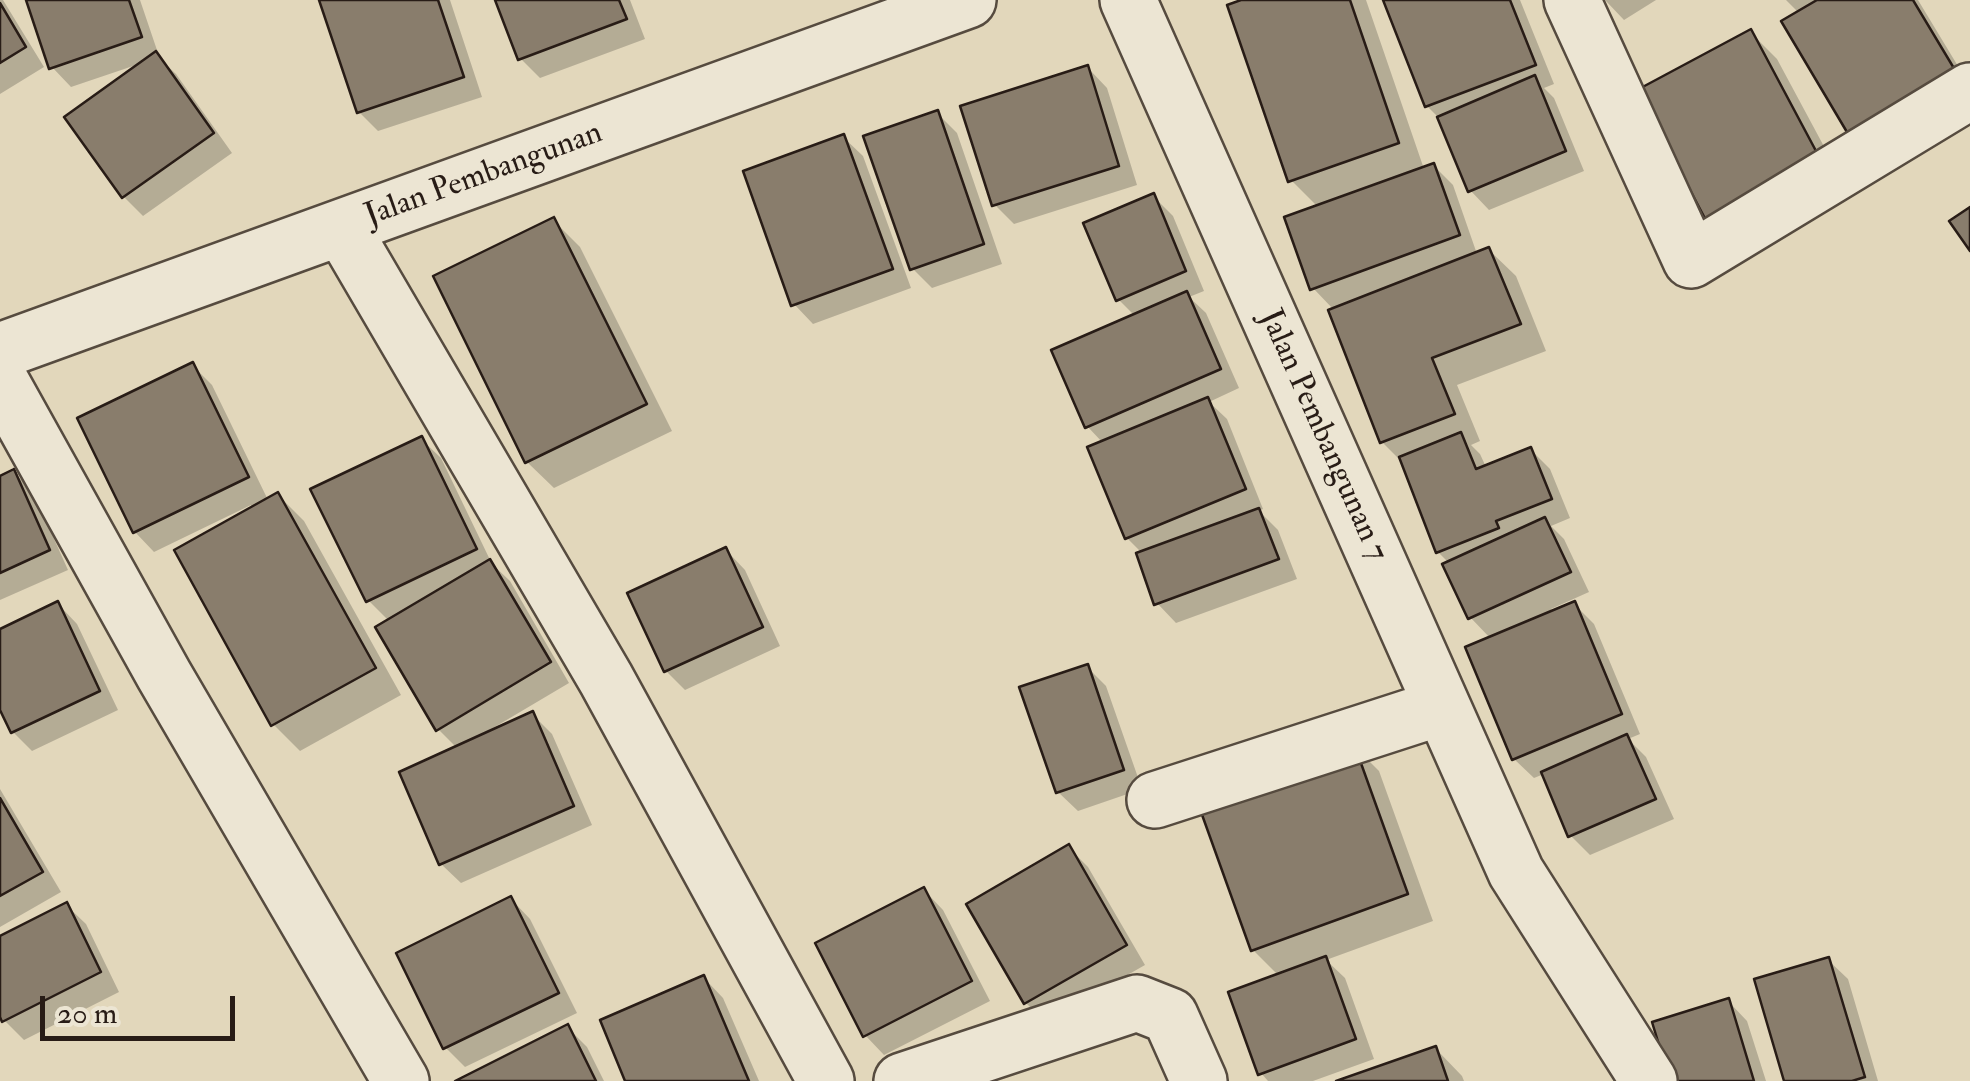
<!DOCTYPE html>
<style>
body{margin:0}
#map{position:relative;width:1970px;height:1081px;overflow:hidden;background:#e2d7bb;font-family:"IM FELL Double Pica",serif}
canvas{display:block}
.scale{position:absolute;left:40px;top:996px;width:195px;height:45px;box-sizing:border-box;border:5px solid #281c16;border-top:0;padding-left:12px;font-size:30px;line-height:35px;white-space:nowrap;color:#281c16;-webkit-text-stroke:8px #ece5d3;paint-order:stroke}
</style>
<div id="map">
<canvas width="1970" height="1081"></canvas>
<div class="scale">20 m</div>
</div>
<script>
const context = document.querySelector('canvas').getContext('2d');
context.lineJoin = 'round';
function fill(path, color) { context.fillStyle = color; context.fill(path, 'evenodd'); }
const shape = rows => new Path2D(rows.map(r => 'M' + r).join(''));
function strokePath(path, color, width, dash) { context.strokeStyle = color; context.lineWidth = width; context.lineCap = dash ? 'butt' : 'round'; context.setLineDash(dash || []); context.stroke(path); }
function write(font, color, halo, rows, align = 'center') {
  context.font = font + ' "IM FELL Double Pica",serif'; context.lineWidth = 9; context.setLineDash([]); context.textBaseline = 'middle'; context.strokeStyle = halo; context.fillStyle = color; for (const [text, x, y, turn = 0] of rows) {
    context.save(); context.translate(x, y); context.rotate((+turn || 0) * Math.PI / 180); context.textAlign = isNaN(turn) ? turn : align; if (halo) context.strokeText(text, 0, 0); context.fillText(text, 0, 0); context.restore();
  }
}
const shadow = shape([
 [0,0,3,0,44,67,0,94],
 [28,0,140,0,160,59,176,74,232,153,143,216,124,197,68,117,142,63,71,87,52,67],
 [321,0,450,0,482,97,378,131,359,112],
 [498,0,630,0,645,39,540,78,521,59],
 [1249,0,1366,0,1424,169,1433,165,1453,185,1477,254,1489,250,1516,276,1546,351,1457,385,1480,441,1471,445,1480,454,1486,467,1531,450,1550,469,1570,518,1551,526,1564,539,1589,592,1551,609,1553,613,1574,604,1594,624,1640,734,1628,739,1646,757,1674,819,1590,855,1570,835,1544,774,1534,778,1514,759,1491,639,1470,617,1449,563,1438,552,1405,465,1382,442,1334,310,1313,288,1318,207,1291,180],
 [1385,0,1520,0,1554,84,1544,88,1554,98,1584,171,1489,210,1470,190,1441,120,1427,106],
 [1605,0,1656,0,1624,20],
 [1786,0,1918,0,1970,86,1799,13],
 [1750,32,1777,59,1849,193,1737,252],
 [1088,68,1107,88,1137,185,1014,224,994,204],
 [937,113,957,133,1002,264,932,288,912,268],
 [843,137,863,156,911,288,813,324,794,304],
 [1153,196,1173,216,1204,291,1189,297,1206,313,1239,388,1209,402,1227,419,1263,509,1259,511,1278,530,1297,579,1176,623,1157,603,1142,553,1127,538,1103,443,1087,426,1135,316,1118,299],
 [553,220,580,247,672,431,554,488,527,462],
 [192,365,212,385,268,500,278,495,304,521,401,695,300,751,273,724,251,505,154,552,135,532],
 [421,439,441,458,492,564,510,581,569,683,488,731,489,734,532,714,552,734,592,825,461,883,441,864,457,748,438,729,389,621,368,600],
 [14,472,33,492,68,570,0,600,0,478],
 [726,550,745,570,780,646,685,690,666,671],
 [58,604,77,624,118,710,32,751,13,732,0,704,0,631],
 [1087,667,1106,686,1142,789,1078,811,1058,792],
 [1352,744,1379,771,1433,921,1326,960,1345,978,1374,1059,1313,1081,1268,1081,1261,1073,1279,976,1253,950],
 [0,789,61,892,0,927],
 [1069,848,1088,867,1145,965,1045,1022,1026,1003,969,905],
 [924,890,943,910,990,1001,884,1055,865,1035],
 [511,899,530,919,577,1013,465,1067,445,1047],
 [66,905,86,924,119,992,24,1040,4,1020,0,1012,0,939],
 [1828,960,1848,979,1878,1081,1787,1081],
 [704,978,723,998,759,1081,628,1081],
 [1728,1001,1747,1021,1766,1081,1673,1081],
 [567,1027,587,1047,604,1081,460,1081],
 [1436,1049,1462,1076,1464,1081,1344,1081]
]);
const building = shape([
 [26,0,129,0,142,37,49,69,26,0],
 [319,0,438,0,464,77,357,113,319,0],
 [495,0,619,0,627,19,518,60,495,0],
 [1241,0,1350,0,1399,143,1288,182,1227,5,1241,0],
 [1383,0,1510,0,1536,65,1425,107,1383,0],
 [1817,0,1913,0,1967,90,1860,154,1781,21,1817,0],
 [0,3,26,47,0,63,0,3],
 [1751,29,1824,166,1709,226,1637,90,1751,29],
 [156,51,214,133,122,198,64,117,156,51],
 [1088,65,1119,166,992,206,960,106,1088,65],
 [1535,75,1566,151,1468,192,1437,117,1535,75],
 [938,110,984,244,910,270,863,136,938,110],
 [844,134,893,269,791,306,743,171,844,134],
 [1434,163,1460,235,1310,290,1284,217,1434,163],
 [1154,193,1186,271,1116,301,1083,223,1154,193],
 [1970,207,1970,251,1949,221,1970,207],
 [554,217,647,404,525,463,433,276,554,217],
 [1489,247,1521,324,1432,358,1455,414,1380,443,1328,310,1489,247],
 [1187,291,1221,369,1085,428,1051,350,1187,291],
 [193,362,249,477,133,533,77,418,193,362],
 [1208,397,1246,489,1125,539,1087,447,1208,397],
 [1461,432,1476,469,1531,447,1552,499,1496,521,1499,528,1436,553,1399,457,1461,432],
 [422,436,477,549,366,602,310,489,422,436],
 [14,469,50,550,0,573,0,476,14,469],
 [278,492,376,668,271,726,174,550,278,492],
 [1259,508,1279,559,1154,605,1136,553,1259,508],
 [1545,517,1571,572,1468,619,1442,564,1545,517],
 [726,547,763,627,664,672,627,593,726,547],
 [490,559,551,662,436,731,375,627,490,559],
 [58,601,100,691,11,733,0,710,0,629,58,601],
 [1575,601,1622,714,1512,760,1465,647,1575,601],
 [1088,664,1124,770,1056,793,1019,687,1088,664],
 [533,711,574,806,439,865,399,772,533,711],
 [1627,734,1656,799,1568,837,1541,772,1627,734],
 [1353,741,1408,894,1251,951,1196,798,1353,741],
 [0,798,43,872,0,896,0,798],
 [1069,844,1127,945,1024,1004,966,904,1069,844],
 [924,887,972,981,863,1037,815,943,924,887],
 [511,896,559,993,443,1049,396,953,511,896],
 [67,902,101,972,2,1022,0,1017,0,936,67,902],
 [1326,956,1356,1039,1258,1075,1228,992,1326,956],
 [1829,957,1865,1077,1852,1081,1784,1081,1754,979,1829,957],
 [704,975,749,1081,625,1081,600,1020,704,975],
 [1729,998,1754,1081,1670,1081,1652,1022,1729,998],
 [568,1024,596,1081,455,1081,568,1024],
 [1436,1046,1448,1081,1336,1081,1436,1046]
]);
const street = shape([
 [1128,0,1516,872,1649,1081],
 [1572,0,1691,260,1970,91],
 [342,228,606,679,826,1081],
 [0,351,968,0],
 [0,380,164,675,401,1081],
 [1155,800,1442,707],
 [902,1081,1137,1003,1170,1016,1199,1081]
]);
const streetNames = [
 ["Jalan Pembangunan",484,176,-20],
 ["Jalan Pembangunan 7",1322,436,66]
];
fill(shadow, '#0003');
fill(building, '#897d6c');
strokePath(building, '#281c16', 2.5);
strokePath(street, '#564b3f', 60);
strokePath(street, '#ece5d3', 55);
write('32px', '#281c16', '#ece5d3', streetNames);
</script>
